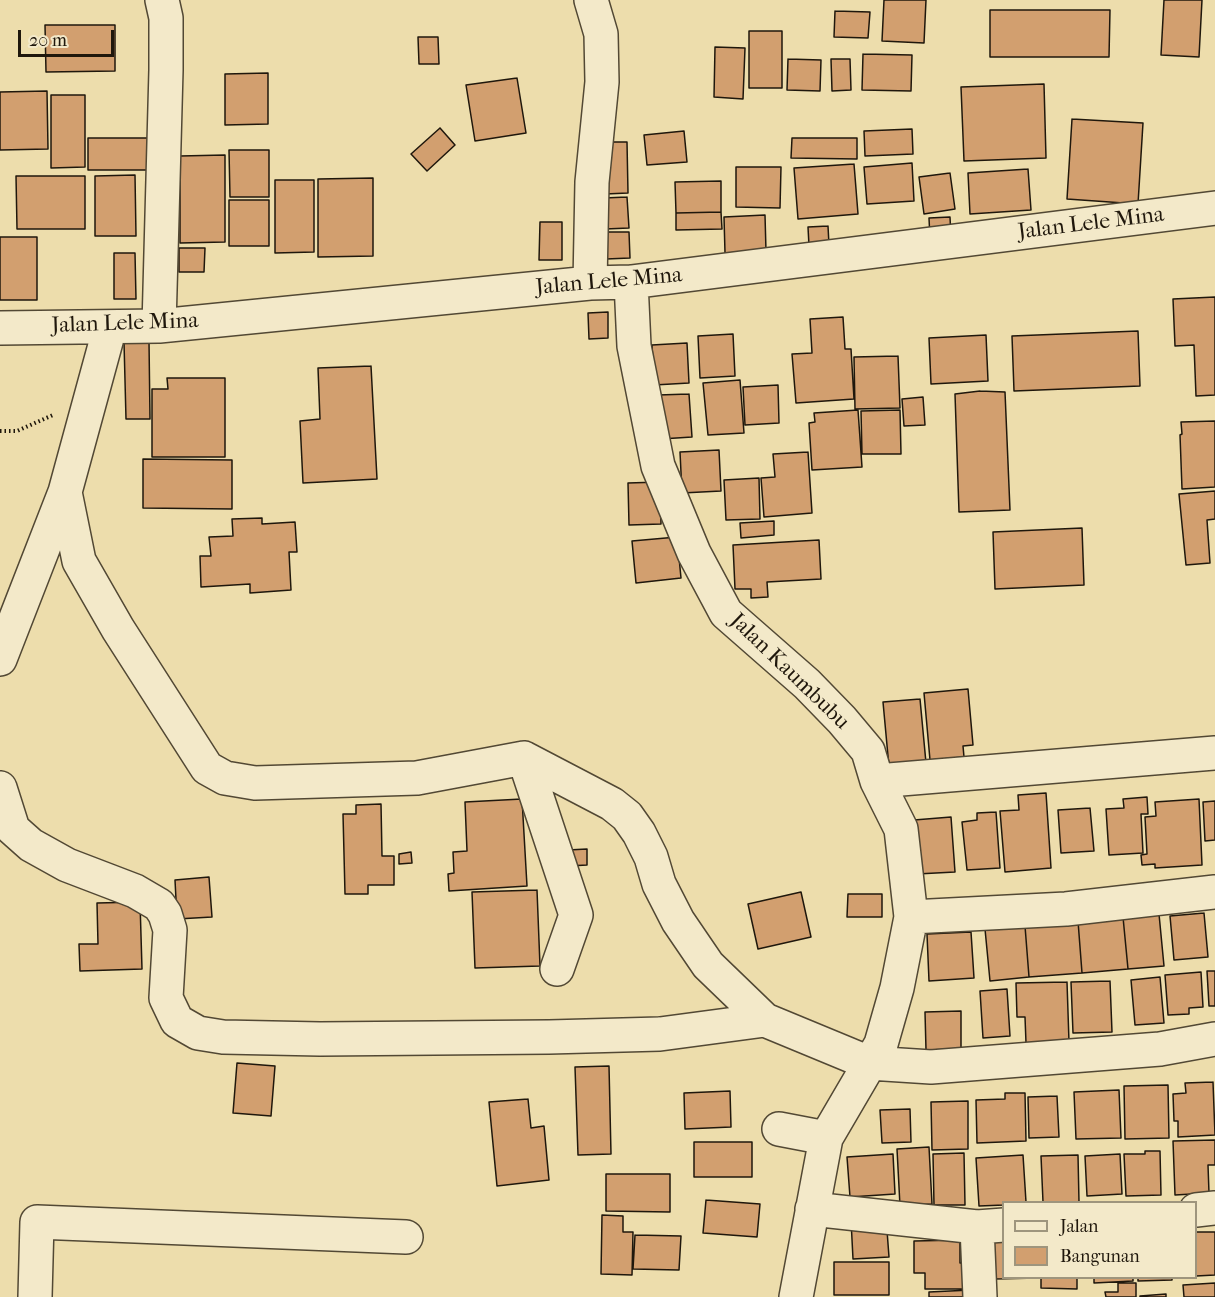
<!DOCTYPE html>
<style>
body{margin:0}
#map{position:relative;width:1215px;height:1297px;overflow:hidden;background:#edddac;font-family:"IM FELL French Canon",serif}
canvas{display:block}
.legend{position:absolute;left:1002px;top:1201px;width:195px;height:78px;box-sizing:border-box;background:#f3e9c9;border:2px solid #9e957d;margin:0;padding:8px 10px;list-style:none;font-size:18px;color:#1f170c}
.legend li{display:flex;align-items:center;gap:12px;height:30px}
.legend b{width:30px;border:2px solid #9e957d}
.scale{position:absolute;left:18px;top:30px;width:96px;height:27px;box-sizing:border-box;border:3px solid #1f170c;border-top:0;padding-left:8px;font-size:18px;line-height:21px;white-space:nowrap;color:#1f170c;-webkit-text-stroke:4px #f3e9c9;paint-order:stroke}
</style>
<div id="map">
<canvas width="1215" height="1297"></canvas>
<ul class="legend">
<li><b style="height:8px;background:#f3e9c9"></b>Jalan</li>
<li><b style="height:16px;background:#d29f6f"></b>Bangunan</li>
</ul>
<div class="scale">20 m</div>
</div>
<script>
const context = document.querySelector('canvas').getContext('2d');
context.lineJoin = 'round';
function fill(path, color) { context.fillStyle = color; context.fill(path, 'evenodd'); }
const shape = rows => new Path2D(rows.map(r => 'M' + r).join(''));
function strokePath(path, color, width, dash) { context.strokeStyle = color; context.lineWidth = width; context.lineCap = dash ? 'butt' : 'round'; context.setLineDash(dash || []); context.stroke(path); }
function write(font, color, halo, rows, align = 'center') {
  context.font = font + ' "IM FELL French Canon",serif'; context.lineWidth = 4.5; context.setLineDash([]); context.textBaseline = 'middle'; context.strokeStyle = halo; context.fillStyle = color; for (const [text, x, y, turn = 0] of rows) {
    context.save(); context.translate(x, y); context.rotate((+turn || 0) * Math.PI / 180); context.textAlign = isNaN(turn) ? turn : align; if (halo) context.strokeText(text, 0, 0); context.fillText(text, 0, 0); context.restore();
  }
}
const building = shape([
 [884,0,926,0,924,43,882,41,884,0],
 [1164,0,1202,0,1199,57,1161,55,1164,0],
 [990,10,1110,10,1109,57,990,57,990,10],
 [835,11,870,12,868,38,834,37,835,11],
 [45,25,115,25,115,71,46,72,45,25],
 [749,31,782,31,782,88,749,88,749,31],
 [418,37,438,37,439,64,419,64,418,37],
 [715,47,745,48,743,99,714,97,715,47],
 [863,54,912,55,911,91,862,90,863,54],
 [788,59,821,60,820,91,787,90,788,59],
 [831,59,850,59,851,90,832,91,831,59],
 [268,73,268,124,225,125,225,74,268,73],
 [517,78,526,133,475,141,466,85,517,78],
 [1044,84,1046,158,964,161,961,87,1044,84],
 [47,91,48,149,0,150,0,92,47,91],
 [51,95,85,95,85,167,51,168,51,95],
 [1072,119,1143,123,1138,204,1067,199,1072,119],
 [440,128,455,145,427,171,411,154,440,128],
 [912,129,913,154,865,156,864,131,912,129],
 [684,131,687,162,647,165,644,135,684,131],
 [88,138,148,138,148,170,88,170,88,138],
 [792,138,857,138,857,159,791,158,792,138],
 [604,142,627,142,628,193,605,194,604,142],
 [229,150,269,150,269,197,230,197,229,150],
 [225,155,225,242,180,243,180,156,225,155],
 [912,163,914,201,867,204,864,167,912,163],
 [854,164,858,214,798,219,794,168,854,164],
 [736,167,781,167,780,208,736,207,736,167],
 [1028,169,1031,210,970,214,968,173,1028,169],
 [950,173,955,209,924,214,919,177,950,173],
 [135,175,136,236,95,236,95,176,135,175],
 [16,176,85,176,85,229,17,229,16,176],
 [373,178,373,256,318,257,318,179,373,178],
 [275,180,314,180,314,252,275,253,275,180],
 [721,181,721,212,676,213,675,182,721,181],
 [627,197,629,228,605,229,604,198,627,197],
 [229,200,269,200,269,246,229,246,229,200],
 [721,212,722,229,676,230,676,213,721,212],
 [765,215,766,251,725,253,724,217,765,215],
 [950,217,951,237,930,238,929,218,950,217],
 [540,222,562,222,562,260,539,260,540,222],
 [828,226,829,245,809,246,808,227,828,226],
 [605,232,629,232,630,258,606,259,605,232],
 [0,237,37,237,37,300,0,300,0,237],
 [179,248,205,248,204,272,179,272,179,248],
 [114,253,135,253,136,299,114,299,114,253],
 [1215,297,1215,395,1196,396,1194,345,1175,346,1173,299,1215,297],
 [608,312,608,338,589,339,588,313,608,312],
 [843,317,845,349,851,349,854,399,796,403,792,354,812,353,810,319,843,317],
 [1138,331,1140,386,1014,391,1012,336,1138,331],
 [733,334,735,376,700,378,698,336,733,334],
 [986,335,988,381,931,384,929,338,986,335],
 [149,341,150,419,126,419,124,342,149,341],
 [687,343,689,383,654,385,652,345,687,343],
 [898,356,900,408,855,409,854,357,898,356],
 [371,366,377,479,303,483,300,421,320,419,318,368,371,366],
 [167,378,225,378,225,457,152,457,152,389,168,389,167,378],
 [740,380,744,433,708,435,703,383,740,380],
 [778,385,779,423,745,425,743,387,778,385],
 [980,391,1005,392,1010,510,959,512,955,394,980,391],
 [689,394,692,437,661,439,658,395,689,394],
 [923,397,925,425,904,426,902,399,923,397],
 [858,410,862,467,812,470,809,423,815,422,814,413,858,410],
 [900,410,901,454,862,454,861,411,900,410],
 [1215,421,1215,487,1182,489,1180,435,1182,434,1181,422,1215,421],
 [719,450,721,491,682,493,680,452,719,450],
 [808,452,812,513,764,517,761,478,775,477,773,454,808,452],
 [143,459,232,460,232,509,143,508,143,459],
 [759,478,760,519,726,520,724,480,759,478],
 [660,482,661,524,629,525,628,483,660,482],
 [1215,491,1215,519,1207,520,1210,563,1186,565,1179,494,1215,491],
 [262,518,262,524,295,522,297,552,289,552,291,590,250,593,250,584,201,587,200,556,211,556,209,537,233,536,232,519,262,518],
 [774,521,774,535,741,538,740,523,774,521],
 [1082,528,1084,585,995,589,993,532,1082,528],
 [677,537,681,578,636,583,632,541,677,537],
 [819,540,821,579,767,582,768,597,751,598,751,589,735,589,733,545,819,540],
 [968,689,973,745,963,746,964,757,930,760,924,693,968,689],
 [920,699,926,763,889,767,883,702,920,699],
 [1046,793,1051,868,1005,872,1000,811,1019,810,1018,795,1046,793],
 [1147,797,1148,814,1141,814,1143,853,1109,855,1106,809,1124,808,1123,799,1147,797],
 [522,799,527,886,449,891,448,874,454,873,453,852,467,851,465,802,522,799],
 [1199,799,1202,865,1155,868,1155,864,1142,865,1141,855,1147,854,1145,817,1156,816,1155,802,1199,799],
 [1215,801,1215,840,1205,841,1203,802,1215,801],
 [381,804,382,856,394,856,394,885,368,885,368,894,345,894,343,814,356,814,356,805,381,804],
 [1090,808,1094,851,1061,853,1058,810,1090,808],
 [996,812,1000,868,967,870,962,822,977,820,977,813,996,812],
 [951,817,955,872,917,874,914,820,951,817],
 [587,849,587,865,569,866,568,850,587,849],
 [411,852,412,863,399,864,399,854,411,852],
 [209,877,212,917,177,919,175,880,209,877],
 [537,890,540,966,475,968,472,892,537,890],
 [801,892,811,937,758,949,748,904,801,892],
 [848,894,882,894,882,917,847,917,848,894],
 [140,902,142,969,80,971,79,944,98,944,97,903,140,902],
 [1204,913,1208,957,1174,960,1170,916,1204,913],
 [1159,914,1164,966,1128,969,1123,917,1159,914],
 [1123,917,1128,969,1082,973,1078,921,1123,917],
 [1078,921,1082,973,1029,977,1025,926,1078,921],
 [1025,926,1029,977,990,981,985,929,1025,926],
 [971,932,974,978,929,981,927,934,971,932],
 [1207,971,1215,971,1215,1006,1209,1006,1207,971],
 [1201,972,1203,1007,1189,1008,1189,1014,1168,1015,1165,975,1201,972],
 [1160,977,1164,1023,1135,1025,1131,980,1160,977],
 [1110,981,1112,1032,1073,1033,1071,982,1110,981],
 [1067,982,1069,1042,1026,1043,1025,1017,1017,1017,1016,983,1067,982],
 [1007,989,1010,1036,983,1038,980,991,1007,989],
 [961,1011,961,1049,926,1050,925,1012,961,1011],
 [237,1063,275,1066,271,1116,233,1113,237,1063],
 [609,1066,611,1154,578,1155,575,1067,609,1066],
 [1213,1082,1215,1135,1178,1137,1178,1121,1174,1121,1173,1094,1186,1093,1185,1083,1213,1082],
 [1168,1085,1169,1138,1125,1139,1124,1086,1168,1085],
 [1119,1090,1121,1138,1076,1139,1074,1092,1119,1090],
 [730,1091,731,1127,685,1129,684,1093,730,1091],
 [1005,1093,1025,1093,1026,1141,977,1143,976,1100,1005,1099,1005,1093],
 [1057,1096,1059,1137,1029,1138,1028,1097,1057,1096],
 [528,1099,531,1128,544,1126,549,1180,497,1186,489,1102,528,1099],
 [968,1101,968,1149,932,1150,931,1102,968,1101],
 [910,1109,911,1142,882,1143,880,1110,910,1109],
 [1215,1140,1215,1165,1208,1165,1209,1193,1175,1195,1173,1141,1215,1140],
 [694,1142,752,1142,752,1177,694,1177,694,1142],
 [929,1147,932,1204,900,1206,897,1149,929,1147],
 [1145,1151,1160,1151,1161,1195,1126,1196,1124,1154,1145,1154,1145,1151],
 [964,1153,965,1205,934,1205,933,1154,964,1153],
 [893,1154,895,1194,850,1197,847,1157,893,1154],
 [1120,1154,1122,1194,1087,1196,1085,1156,1120,1154],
 [1023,1155,1026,1202,1004,1202,1004,1205,979,1206,976,1158,1023,1155],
 [1078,1155,1079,1202,1043,1202,1041,1156,1078,1155],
 [606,1174,670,1174,670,1212,606,1211,606,1174],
 [706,1200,760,1204,757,1237,703,1233,706,1200],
 [602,1215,623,1216,623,1232,633,1232,632,1275,601,1274,602,1215],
 [886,1217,889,1257,853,1259,851,1220,886,1217],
 [1004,1232,1004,1278,1038,1278,993,1279,992,1233,1004,1232],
 [1196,1232,1215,1232,1215,1275,1196,1276,1196,1232],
 [635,1235,681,1236,679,1270,633,1269,635,1235],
 [960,1240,960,1263,970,1263,971,1289,925,1289,925,1273,914,1273,914,1241,960,1240],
 [834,1262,889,1262,889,1295,834,1295,834,1262],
 [1041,1278,1077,1278,1077,1289,1041,1288,1041,1278],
 [1094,1278,1133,1278,1133,1281,1094,1283,1094,1278],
 [1138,1278,1172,1278,1172,1280,1138,1281,1138,1278],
 [1118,1283,1136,1283,1136,1297,1106,1297,1105,1292,1118,1292,1118,1283],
 [1215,1283,1215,1297,1184,1297,1183,1285,1215,1283],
 [971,1290,972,1297,929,1297,929,1292,971,1290],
 [1166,1294,1166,1297,1140,1297,1140,1296,1166,1294]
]);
const path = shape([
 [0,431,17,431,53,415]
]);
const minor = shape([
 [631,282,634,346,658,466,694,553,726,613,807,684,842,720,868,751,877,781,901,829,911,917,897,988,881,1044,826,1138,796,1297],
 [590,283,592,182,602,82,601,34,591,0],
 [159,326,166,70,166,18,162,0],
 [0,328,159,326,590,283,631,282,1215,208],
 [65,492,79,561,118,629,207,768,225,778,255,783,417,778,524,758,612,804,627,816,639,833,651,857,659,884,678,921,708,965,765,1020,869,1063,931,1067,1160,1049,1215,1039],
 [0,659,65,492,110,327],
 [524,758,576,915,557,969],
 [877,781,1215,753],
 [0,788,13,829,31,845,67,865,135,891,159,905,165,914,170,930,166,998,177,1021,198,1033,223,1037,320,1039,549,1037,660,1034,765,1020],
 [911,917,1066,909,1215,892],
 [779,1129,826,1138],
 [812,1209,977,1227,1004,1225],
 [1196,1210,1215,1208],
 [977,1227,980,1297],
 [35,1297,37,1222,406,1237]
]);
const streetNames = [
 ["Jalan Lele Mina",1091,224,-7],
 ["Jalan Lele Mina",609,282,-5],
 ["Jalan Lele Mina",125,324,-2],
 ["Jalan Kaumbubu",789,672,44]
];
fill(building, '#d29f6f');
strokePath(building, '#1f170c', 1.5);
strokePath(minor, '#524834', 36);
strokePath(path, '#1f170c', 4, [1.5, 3]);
strokePath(minor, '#f3e9c9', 33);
write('22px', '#1f170c', '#f3e9c9', streetNames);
</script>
